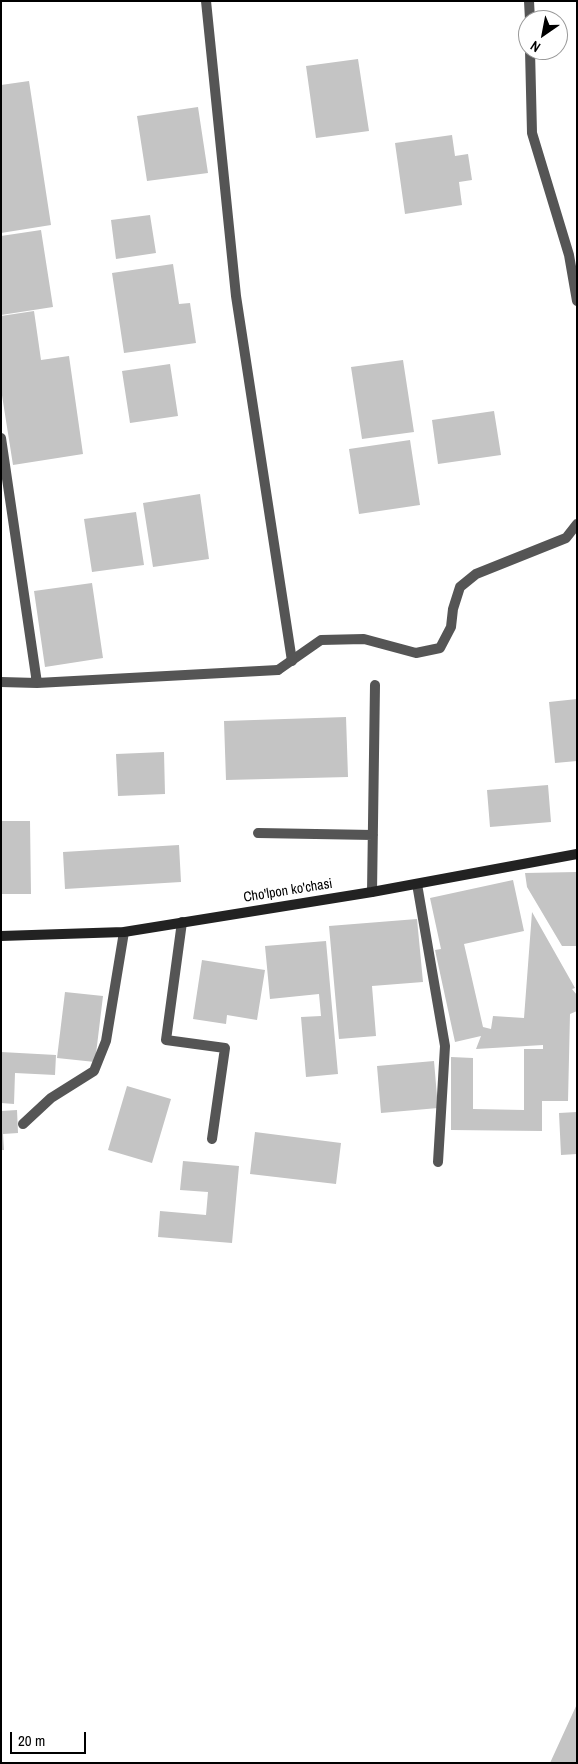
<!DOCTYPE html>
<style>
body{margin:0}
#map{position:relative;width:578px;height:1764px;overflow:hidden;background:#fff;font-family:"Archivo Narrow",sans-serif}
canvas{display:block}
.frame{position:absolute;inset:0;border:2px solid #000;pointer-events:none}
.north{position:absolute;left:518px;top:10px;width:50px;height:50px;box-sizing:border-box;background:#fff;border:1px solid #999;border-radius:50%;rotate:213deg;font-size:14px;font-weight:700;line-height:20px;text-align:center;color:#000}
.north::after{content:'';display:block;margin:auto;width:18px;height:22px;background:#000;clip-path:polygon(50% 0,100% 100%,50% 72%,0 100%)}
.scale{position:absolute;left:10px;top:1732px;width:76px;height:22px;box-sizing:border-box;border:2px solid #000;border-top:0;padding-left:6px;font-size:15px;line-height:18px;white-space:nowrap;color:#000;-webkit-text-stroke:4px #fff;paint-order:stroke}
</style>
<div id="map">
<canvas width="578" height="1764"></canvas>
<div class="frame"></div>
<div class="north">N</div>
<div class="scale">20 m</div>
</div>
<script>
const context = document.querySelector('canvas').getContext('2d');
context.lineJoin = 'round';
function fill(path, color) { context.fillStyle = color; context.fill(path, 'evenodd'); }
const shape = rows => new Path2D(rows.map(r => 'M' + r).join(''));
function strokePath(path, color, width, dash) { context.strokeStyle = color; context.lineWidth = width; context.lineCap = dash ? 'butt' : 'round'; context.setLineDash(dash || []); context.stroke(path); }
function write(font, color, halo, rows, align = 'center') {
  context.font = font + ' "Archivo Narrow",sans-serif'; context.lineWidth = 4.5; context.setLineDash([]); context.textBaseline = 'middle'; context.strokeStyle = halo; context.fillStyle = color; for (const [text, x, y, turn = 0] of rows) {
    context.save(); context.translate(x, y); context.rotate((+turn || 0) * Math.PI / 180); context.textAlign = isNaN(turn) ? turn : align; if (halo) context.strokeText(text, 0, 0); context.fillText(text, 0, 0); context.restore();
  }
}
const building = shape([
 [358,59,369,131,316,138,306,66],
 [29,81,51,225,1,233,1,85],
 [198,107,208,173,147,181,137,116],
 [452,135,455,156,468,154,472,180,459,182,462,205,405,214,395,143],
 [150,215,156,253,116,259,111,220],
 [41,230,53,307,1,315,1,236],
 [173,264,179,304,190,303,196,343,124,353,112,273],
 [34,311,41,360,69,356,83,454,13,465,1,389,1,316],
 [403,360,414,432,362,439,351,367],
 [170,364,178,416,130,423,122,371],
 [494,411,501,455,438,464,432,420],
 [410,440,420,505,359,514,349,449],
 [200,494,209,559,153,567,143,503],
 [136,512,144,565,92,572,84,519],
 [92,583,103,658,45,667,34,591],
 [577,699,577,761,555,763,549,702],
 [346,717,348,777,226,780,224,721],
 [164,752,165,794,118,796,116,754],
 [548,785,551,822,490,827,487,790],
 [1,821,30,821,31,894,1,894],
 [179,845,181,882,65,889,63,852],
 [577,872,577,946,562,946,527,887,525,873],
 [513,880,524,931,464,944,483,1027,491,1029,493,1016,524,1018,532,912,575,988,572,989,577,995,577,1011,570,1014,568,1101,542,1101,542,1131,451,1130,451,1057,473,1058,473,1109,524,1110,524,1049,543,1049,543,1045,476,1049,481,1036,455,1042,435,950,441,949,430,898],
 [417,919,423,982,372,986,376,1036,339,1039,329,926],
 [326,941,338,1074,306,1077,301,1017,321,1016,319,994,270,999,265,946],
 [202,960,265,970,257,1020,227,1015,226,1024,193,1019],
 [65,992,103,996,95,1062,57,1058],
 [1,1052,56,1055,55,1075,15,1073,14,1104,1,1103],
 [434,1061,438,1108,381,1113,377,1066],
 [127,1086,171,1099,152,1163,108,1150],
 [17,1110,18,1133,3,1134,4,1150,1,1150,1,1111],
 [577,1112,577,1154,561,1155,559,1113],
 [255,1132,341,1143,336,1184,250,1174],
 [183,1161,239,1166,232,1243,158,1237,160,1211,206,1215,208,1192,180,1190],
 [577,1704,577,1763,550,1763]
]);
const lane = shape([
 [529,1,530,20],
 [530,50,532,133,569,255,577,301],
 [278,670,321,640,364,639,416,653,440,648,451,627,453,609,460,587,476,574,566,538,577,524],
 [258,833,373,835],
 [372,892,375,685],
 [182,922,166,1040,225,1048,212,1139],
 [23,1124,51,1098,94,1071,106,1041,124,932]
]);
const street = shape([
 [206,1,236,296,292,661],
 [1,438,37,683],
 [1,682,37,683,278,670],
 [417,884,445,1046,438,1162]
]);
const secondary = shape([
 [1,936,124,932,372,892,577,854]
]);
const streetNames = [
 ["Cho'lpon ko'chasi",288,891,-9]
];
fill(building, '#c4c4c4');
strokePath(lane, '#555', 10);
strokePath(street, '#555', 10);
strokePath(secondary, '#222', 10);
write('14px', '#000', '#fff', streetNames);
</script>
